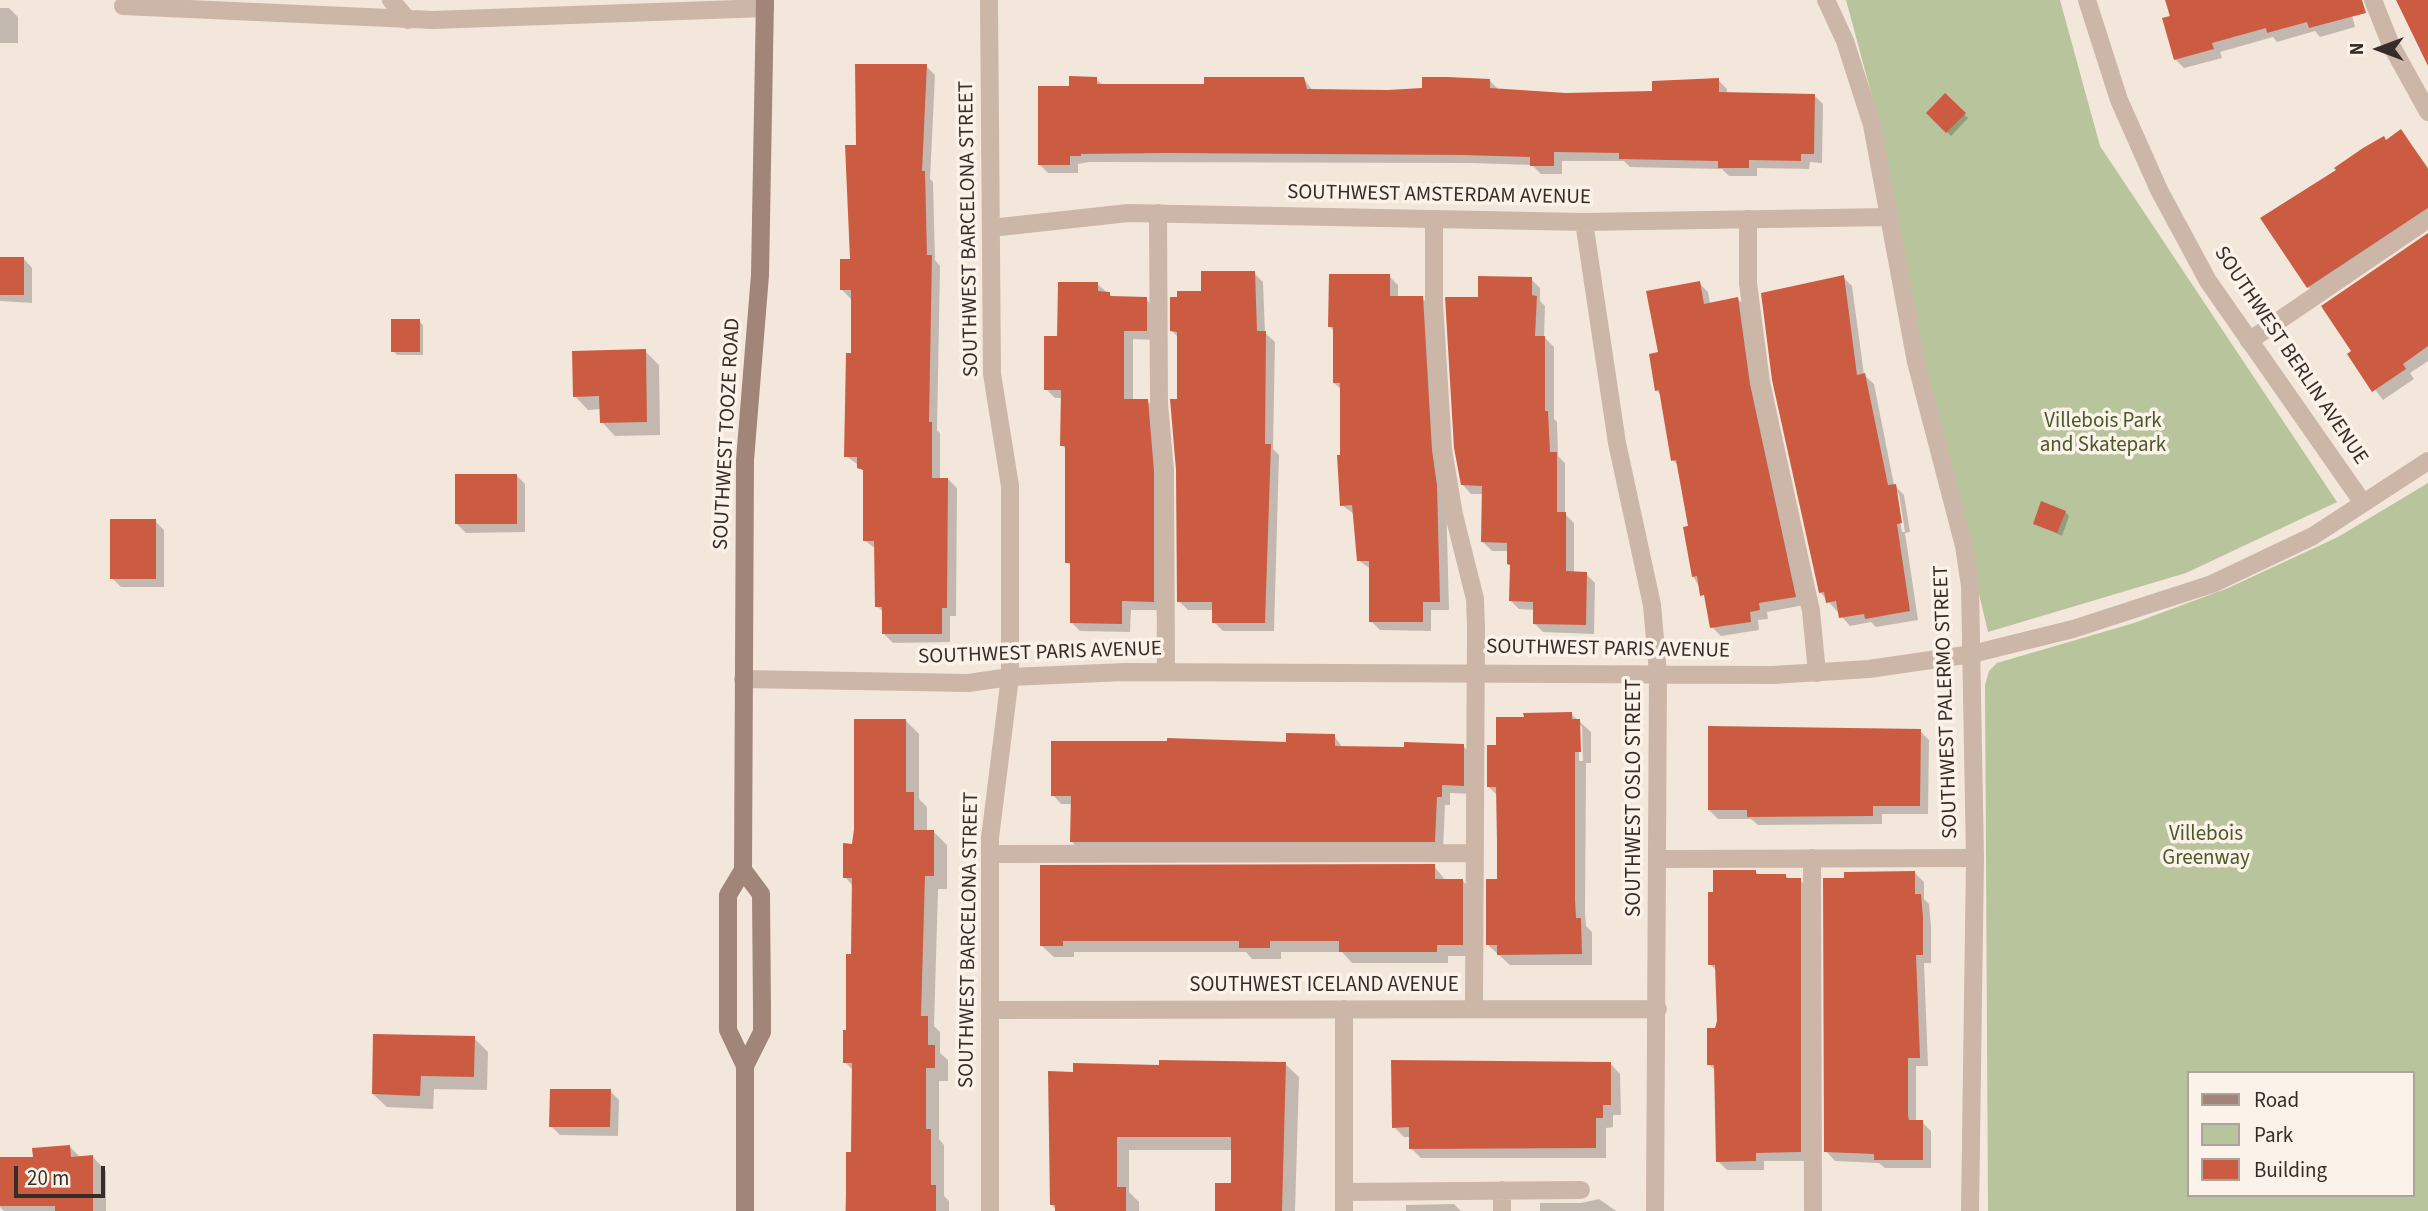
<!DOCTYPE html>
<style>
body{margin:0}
#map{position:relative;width:2428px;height:1211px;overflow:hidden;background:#f3e7dc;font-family:"Source Sans 3",sans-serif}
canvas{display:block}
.legend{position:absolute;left:2187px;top:1071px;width:228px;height:126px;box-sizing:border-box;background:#fbf2e9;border:2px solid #ada39c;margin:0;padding:9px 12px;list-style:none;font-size:21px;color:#382c28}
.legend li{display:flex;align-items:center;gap:14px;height:35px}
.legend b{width:35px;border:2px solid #ada39c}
.north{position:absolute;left:2344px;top:14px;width:70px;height:70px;-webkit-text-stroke:5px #fbf2e9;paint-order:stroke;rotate:270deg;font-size:19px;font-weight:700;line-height:28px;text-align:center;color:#382c28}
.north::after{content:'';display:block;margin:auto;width:24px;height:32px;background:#382c28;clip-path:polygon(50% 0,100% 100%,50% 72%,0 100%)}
.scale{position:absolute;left:14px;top:1166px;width:91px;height:32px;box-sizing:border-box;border:4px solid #382c28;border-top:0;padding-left:9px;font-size:21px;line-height:24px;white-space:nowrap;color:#382c28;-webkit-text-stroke:5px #fbf2e9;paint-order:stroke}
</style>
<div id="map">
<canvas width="2428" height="1211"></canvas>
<ul class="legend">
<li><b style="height:9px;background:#a08578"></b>Road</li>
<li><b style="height:19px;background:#b8c49b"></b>Park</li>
<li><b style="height:19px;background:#cc5c41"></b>Building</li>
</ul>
<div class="north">N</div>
<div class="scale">20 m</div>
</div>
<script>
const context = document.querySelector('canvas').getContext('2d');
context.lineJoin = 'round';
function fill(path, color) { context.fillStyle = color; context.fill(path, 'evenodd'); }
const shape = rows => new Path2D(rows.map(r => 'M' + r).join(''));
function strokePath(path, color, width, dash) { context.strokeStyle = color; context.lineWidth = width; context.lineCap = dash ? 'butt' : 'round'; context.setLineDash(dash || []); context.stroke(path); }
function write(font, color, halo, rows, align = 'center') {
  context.font = font + ' "Source Sans 3",sans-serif'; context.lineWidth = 7; context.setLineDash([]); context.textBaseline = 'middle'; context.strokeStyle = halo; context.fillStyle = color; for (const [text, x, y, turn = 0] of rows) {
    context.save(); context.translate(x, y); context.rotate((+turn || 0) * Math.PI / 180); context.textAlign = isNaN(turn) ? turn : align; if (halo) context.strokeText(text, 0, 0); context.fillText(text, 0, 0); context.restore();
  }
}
const green = shape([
 [1846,0,2060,0,2100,146,2337,502,2186,573,1988,632,1926,370,1880,126],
 [2428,483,2428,1211,1988,1211,1985,685,1989,671,1997,663,2134,623,2228,588,2338,537],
 [2188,1073,2412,1073,2412,1195,2188,1195]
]);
const shadow = shape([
 [2167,0,2348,0,2355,27,2320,37,2315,31,2277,42,2273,37,2220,52,2222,58,2184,68,2175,59],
 [0,8,9,8,18,17,18,43,0,43],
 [926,66,935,75,930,179,933,182,935,260,940,266,937,430,940,433,940,479,948,479,957,488,956,616,950,616,950,642,893,643,884,634,884,613,877,606,876,549,864,540,864,469,846,456,853,355,851,299,842,290,851,260,857,147],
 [1096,79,1103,85,1206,86,1304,79,1313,91,1388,92,1490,81,1499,90,1565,94,1654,93,1718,80,1727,89,1727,94,1814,95,1823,104,1822,163,1810,162,1809,169,1757,168,1757,176,1729,176,1722,169,1630,167,1624,161,1562,161,1562,174,1541,174,1532,165,1472,163,1089,162,1078,164,1078,173,1048,173,1039,164,1071,88],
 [1945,95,1968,118,1951,136,1928,113],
 [2401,132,2428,167,2428,220,2317,295,2308,287,2387,142],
 [2428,235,2428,361,2410,373,2414,379,2383,400,2349,355],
 [0,259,24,259,32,268,32,303,0,301],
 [1254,273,1263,282,1265,333,1275,342,1273,449,1279,455,1274,631,1223,631,1214,622,1214,610,1188,610,1179,601,1178,337,1172,331,1203,293],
 [1389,276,1398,285,1398,298,1422,298,1431,307,1446,495,1449,610,1431,610,1431,631,1380,630,1371,621,1371,569,1358,560,1354,514,1342,505,1342,390,1334,383,1334,331,1330,327],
 [1843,277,1852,286,1864,375,1874,384,1894,485,1904,495,1910,532,1905,533,1918,620,1876,627,1871,622,1850,626,1820,592],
 [1895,489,1899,494,1905,532,1902,532],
 [1531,279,1540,288,1540,301,1545,306,1544,337,1554,347,1554,419,1557,422,1558,456,1565,463,1565,514,1574,523,1574,573,1586,574,1595,583,1594,634,1543,632,1534,623,1535,610,1519,609,1510,600,1512,567,1508,564,1508,551,1492,551,1483,542,1484,494,1471,494,1462,484,1480,299],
 [1699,283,1708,292,1710,304,1738,299,1747,308,1804,605,1767,612,1768,619,1758,620,1759,630,1721,636,1712,627,1707,600,1693,576,1690,528,1679,467,1673,460,1661,395,1656,390,1660,354],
 [1097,284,1114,298,1146,299,1155,308,1155,340,1133,339,1133,400,1147,401,1156,410,1163,610,1131,610,1130,632,1080,631,1071,622,1072,567,1067,562,1067,451,1062,445,1063,398,1055,398,1046,389,1059,338],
 [419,321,423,325,423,355,397,355,393,351],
 [645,351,659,365,660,435,615,436,602,422,601,409,588,410,575,396],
 [516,475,525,484,525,532,466,533,457,524],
 [2065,512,2069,516,2062,536,2035,523],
 [155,521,164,530,164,587,121,587,112,578],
 [1571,714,1591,732,1591,763,1586,763,1585,913,1586,926,1592,932,1592,965,1510,965,1487,944,1499,881,1498,796,1488,786,1498,747],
 [1579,723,1582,727,1583,761,1579,761],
 [905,720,919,734,919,799,927,807,927,831,933,831,947,845,947,889,938,889,934,1026,940,1032,940,1053,948,1060,948,1081,939,1081,939,1139,944,1145,944,1196,949,1201,949,1211,845,1211,848,1154,853,1154,854,1071,845,1062,853,956,854,887,845,877,853,845],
 [1920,731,1929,740,1928,814,1882,814,1882,824,1758,825,1751,819,1718,819,1709,810],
 [1334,736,1343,748,1463,746,1472,755,1472,794,1450,793,1450,805,1445,805,1443,850,1081,851,1072,842,1073,804,1061,804,1053,795],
 [1434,866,1446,881,1463,881,1474,893,1474,956,1448,956,1448,963,1352,963,1342,952,1281,952,1281,959,1252,959,1246,952,1074,952,1074,957,1054,957,1042,946,1041,867],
 [1756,872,1759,875,1785,875,1790,880,1800,880,1809,889,1810,1161,1764,1161,1764,1170,1727,1170,1718,1161,1716,1071,1709,1064,1718,1021,1717,971,1710,964],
 [1915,873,1924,882,1924,899,1929,904,1931,927,1931,963,1924,963,1928,1066,1916,1066,1916,1122,1922,1122,1931,1131,1931,1168,1885,1168,1879,1163,1835,1161,1826,1151],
 [474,1038,488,1052,487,1090,434,1089,433,1109,387,1107,373,1094],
 [1610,1063,1620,1074,1621,1115,1613,1115,1613,1127,1606,1128,1606,1158,1421,1158,1411,1148,1411,1137,1404,1137,1394,1127],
 [1285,1064,1299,1077,1295,1211,1216,1211,1233,1185,1233,1150,1129,1150,1129,1192,1139,1202,1139,1211,1057,1211,1051,1204,1075,1073],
 [610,1091,619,1100,618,1136,560,1135,551,1126],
 [70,1147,81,1158,93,1157,106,1171,106,1211,4,1211,0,1207,0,1158,35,1158],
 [1599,1199,1616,1211,1540,1211,1540,1203,1581,1203],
 [1454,1204,1461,1211,1406,1211,1406,1205]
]);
const building = shape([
 [2165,0,2362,0,2366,13,2309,28,2307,22,2267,33,2266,28,2212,43,2214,49,2174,60,2162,18,2170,16],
 [2396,0,2428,0,2428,66],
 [855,64,927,64,922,171,925,171,927,255,932,255,929,422,932,422,932,478,948,478,947,608,942,608,942,634,882,634,882,607,875,607,874,541,863,541,863,470,857,468,857,457,844,457,846,353,851,353,851,290,840,290,840,259,850,259,845,145,856,145],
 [1069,76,1097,77,1097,84,1204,84,1204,77,1304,77,1307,89,1388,90,1422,88,1422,77,1447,77,1490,79,1490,88,1566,93,1652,91,1652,81,1719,78,1719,92,1815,94,1814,154,1801,154,1801,161,1749,160,1749,168,1718,168,1718,161,1619,159,1619,153,1554,152,1554,166,1530,166,1530,157,1462,155,1167,153,1081,154,1081,156,1070,156,1070,165,1038,165,1038,86,1069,86],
 [1945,93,1966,113,1946,133,1926,113],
 [2401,129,2428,169,2428,208,2307,288,2260,218,2336,170,2334,168,2363,148,2384,136,2386,140],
 [2428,233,2428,346,2403,364,2406,369,2372,392,2347,354,2351,351,2321,306],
 [0,257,24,257,24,295,0,295],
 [1201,271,1255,271,1257,331,1266,331,1265,444,1271,444,1265,623,1212,623,1212,602,1177,602,1176,470,1170,399,1177,399,1177,332,1170,331,1170,297,1177,297,1177,291,1201,291],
 [1329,274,1390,274,1390,296,1423,296,1432,450,1437,485,1440,602,1423,602,1423,622,1369,622,1369,561,1357,561,1352,505,1340,506,1337,455,1340,455,1340,383,1333,383,1333,327,1328,327],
 [1844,275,1857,375,1865,373,1888,485,1896,484,1902,523,1897,524,1910,611,1865,619,1864,614,1839,618,1836,601,1826,603,1824,592,1819,593,1772,380,1761,293],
 [1478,276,1532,277,1532,295,1537,296,1535,336,1545,336,1545,411,1548,411,1550,452,1557,452,1557,512,1566,512,1566,571,1587,572,1586,625,1533,624,1533,602,1509,601,1510,565,1507,564,1507,543,1481,542,1482,486,1461,485,1454,448,1445,297,1478,297],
 [1700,281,1704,304,1738,297,1750,384,1796,597,1759,603,1760,610,1750,612,1751,622,1710,628,1704,595,1700,596,1697,576,1692,577,1683,527,1688,526,1676,460,1671,461,1659,390,1655,391,1649,354,1658,352,1646,291],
 [1058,282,1098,282,1098,291,1110,292,1110,296,1147,297,1147,331,1124,331,1124,399,1148,399,1154,471,1154,602,1122,601,1122,624,1070,623,1070,563,1065,563,1065,446,1060,446,1061,390,1044,390,1044,336,1057,336],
 [391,319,420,319,420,352,391,352],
 [646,349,647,422,600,423,599,396,573,397,572,351],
 [455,474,517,474,517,524,455,524],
 [2041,501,2066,511,2057,533,2033,524],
 [110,519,156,519,156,579,110,579],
 [1572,712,1572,719,1580,719,1581,752,1575,752,1575,900,1576,918,1581,918,1582,954,1497,955,1497,945,1486,945,1486,879,1497,879,1497,842,1496,787,1487,787,1487,745,1496,745,1496,717,1524,717,1523,713],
 [854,719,906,719,906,792,914,792,914,830,934,830,934,876,925,876,921,1016,928,1016,928,1045,935,1045,935,1068,926,1068,926,1129,931,1129,931,1185,936,1185,936,1211,846,1211,846,1152,851,1152,852,1063,843,1063,843,1030,846,1030,846,954,851,954,852,878,843,878,843,843,852,844,854,829],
 [1708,726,1921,729,1920,806,1873,806,1873,816,1747,817,1747,810,1708,810],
 [1286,733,1335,734,1335,746,1404,747,1404,742,1464,744,1464,786,1442,785,1442,797,1437,797,1435,842,1070,842,1071,796,1051,796,1051,741,1167,741,1167,738,1286,742],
 [1435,864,1435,879,1463,879,1463,945,1437,945,1437,952,1339,952,1339,941,1270,941,1270,948,1239,948,1239,941,1063,941,1063,946,1040,946,1040,865],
 [1713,870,1756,870,1756,874,1786,874,1786,878,1801,878,1801,1152,1756,1153,1756,1161,1716,1162,1714,1065,1707,1065,1707,1028,1715,1028,1717,1021,1715,965,1708,965,1708,892,1713,892],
 [1915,871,1915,894,1921,894,1923,917,1923,955,1916,955,1920,1058,1908,1058,1908,1115,1909,1120,1923,1120,1923,1160,1874,1160,1874,1154,1824,1152,1823,878,1844,878,1844,872],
 [373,1034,475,1036,474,1077,421,1076,420,1096,372,1094],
 [1159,1060,1286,1062,1282,1211,1215,1211,1215,1183,1231,1183,1231,1137,1117,1137,1117,1187,1126,1187,1126,1211,1055,1211,1055,1205,1050,1205,1048,1071,1073,1072,1073,1063,1159,1065],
 [1391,1060,1611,1062,1611,1105,1603,1105,1603,1118,1596,1118,1596,1148,1409,1149,1409,1127,1392,1128],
 [550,1089,611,1089,610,1127,549,1127],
 [70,1145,71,1157,93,1155,93,1211,55,1211,55,1206,0,1206,0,1157,33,1157,32,1148]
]);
const service = shape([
 [391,0,408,20],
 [2373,0,2391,45,2428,112],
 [123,6,433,20,765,8],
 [1158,213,1159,404,1165,470,1166,672],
 [1434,219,1434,303,1443,449,1454,515,1475,599,1476,628,1474,1009],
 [1748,219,1748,283,1761,382,1811,611,1817,673],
 [2249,341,2428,219],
 [990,854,1474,853],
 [1812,858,1813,1211],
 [1659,859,1975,858],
 [1502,1190,1502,1211],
 [1344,1192,1581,1190]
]);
const minor = shape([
 [989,0,992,374,1010,486,1010,677,990,838,990,1211],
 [1826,0,1845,41,1872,125,1916,362,1964,546,1970,586,1975,858,1970,1211],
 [2087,0,2119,100,2159,190,2208,281,2363,503],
 [1584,222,1617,443,1652,605,1658,673,1655,1211],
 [991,228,1128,213,1584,222,1888,217],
 [743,679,968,683,1010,677,1125,672,1773,675,1869,669,1972,654,2073,629,2212,584,2313,536,2428,461],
 [1344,1009,1344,1211],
 [990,1010,1658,1009]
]);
const secondary = shape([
 [743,870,761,894,762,1010,762,1032,745,1066],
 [745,1211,745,1066,728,1030,728,895,743,870,745,460,760,275,765,0]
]);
const streetNames = [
 ["SOUTHWEST AMSTERDAM AVENUE",1439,196,1],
 ["SOUTHWEST BARCELONA STREET",970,229,-91],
 ["SOUTHWEST BERLIN AVENUE",2290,356,56],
 ["SOUTHWEST TOOZE ROAD",728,434,-87],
 ["SOUTHWEST PARIS AVENUE",1608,650,1],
 ["SOUTHWEST PARIS AVENUE",1040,654,-2],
 ["SOUTHWEST PALERMO STREET",1947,702,-92],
 ["SOUTHWEST OSLO STREET",1635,798,-90],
 ["SOUTHWEST BARCELONA STREET",970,940,-89],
 ["SOUTHWEST ICELAND AVENUE",1324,986]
];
const parkNames = [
 ["Villebois Park",2103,422],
 ["and Skatepark",2103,446],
 ["Villebois",2206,835],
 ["Greenway",2206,859]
];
fill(green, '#b8c49b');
fill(shadow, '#0003');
fill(building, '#cc5c41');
strokePath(service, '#ccb6a7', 18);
strokePath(minor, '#ccb6a7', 18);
strokePath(secondary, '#a08578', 18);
write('21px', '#382c28', '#fbf2e9', streetNames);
write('21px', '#4a582a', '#fbf2e9', parkNames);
</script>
